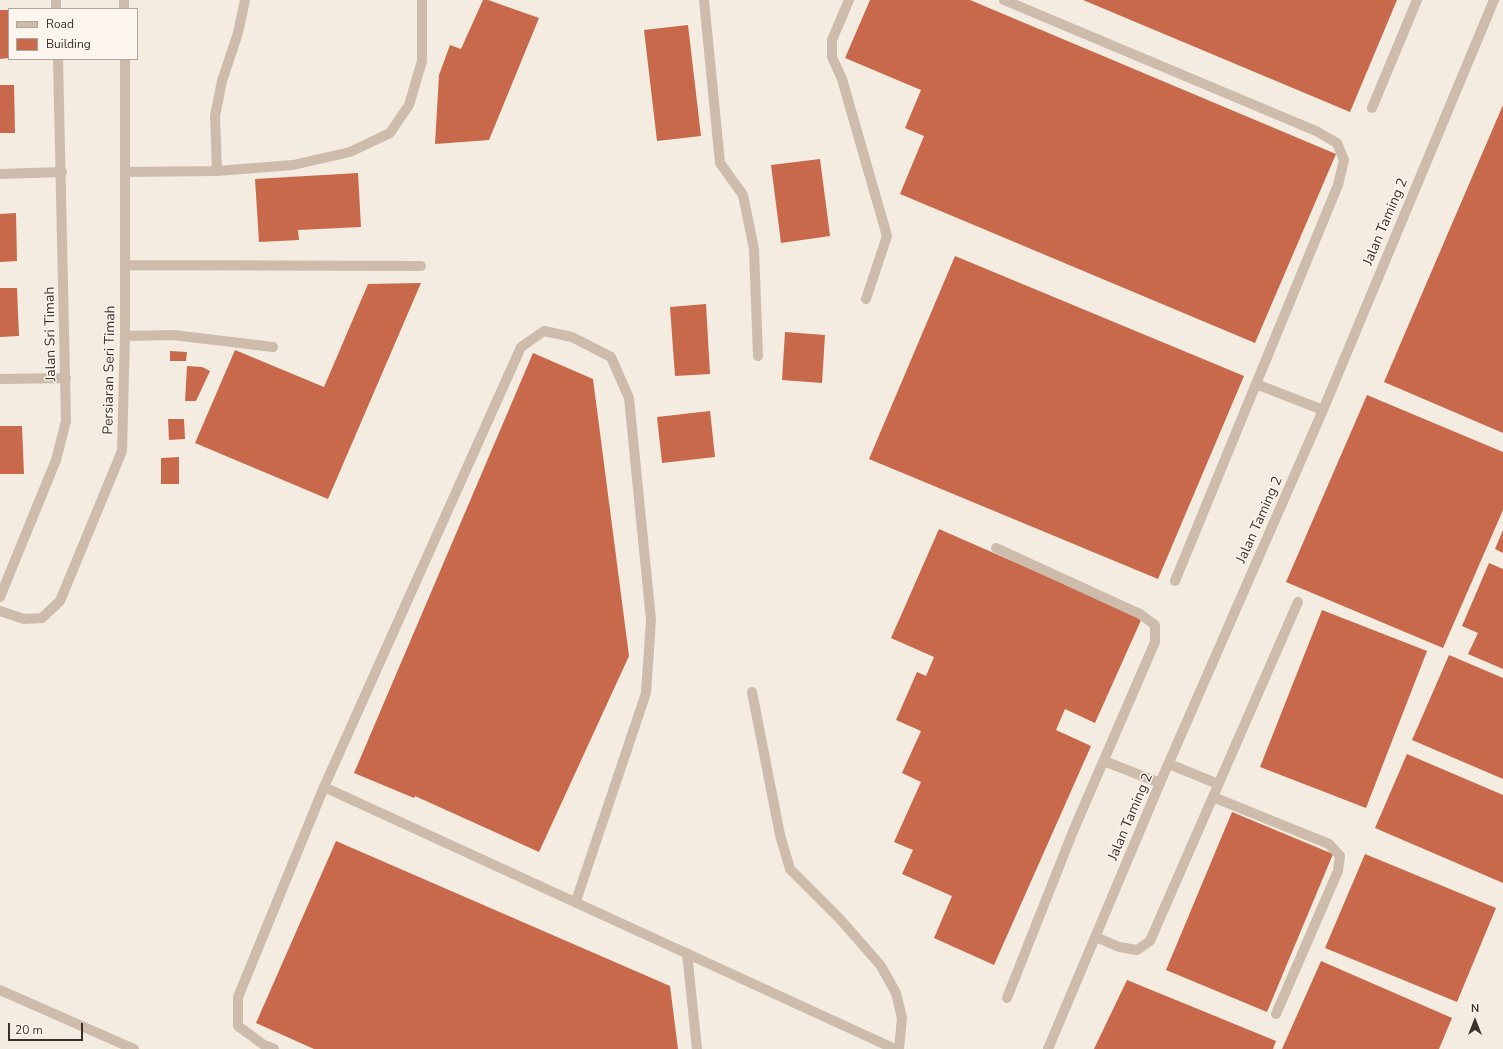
<!DOCTYPE html>
<style>
body{margin:0}
#map{position:relative;width:1503px;height:1049px;overflow:hidden;background:#f4ebe1;font-family:"Nunito Sans",sans-serif}
canvas{display:block}
.legend{position:absolute;left:8px;top:8px;width:130px;height:52px;box-sizing:border-box;background:#fbf5ee;border:1px solid #aea6a0;margin:0;padding:5px 7px;list-style:none;font-size:12px;color:#3b302b}
.legend li{display:flex;align-items:center;gap:8px;height:20px}
.legend b{width:20px;border:1px solid #aea6a0}
.north{position:absolute;left:1455px;top:1001px;width:40px;height:40px;-webkit-text-stroke:3px #fbf5ee;paint-order:stroke;rotate:0deg;font-size:11px;font-weight:700;line-height:16px;text-align:center;color:#3b302b}
.north::after{content:'';display:block;margin:auto;width:14px;height:18px;background:#3b302b;clip-path:polygon(50% 0,100% 100%,50% 72%,0 100%)}
.scale{position:absolute;left:8px;top:1023px;width:75px;height:18px;box-sizing:border-box;border:2px solid #3b302b;border-top:0;padding-left:5px;font-size:12px;line-height:14px;white-space:nowrap;color:#3b302b;-webkit-text-stroke:3px #fbf5ee;paint-order:stroke}
</style>
<div id="map">
<canvas width="1503" height="1049"></canvas>
<ul class="legend">
<li><b style="height:5px;background:#cdbbac"></b>Road</li>
<li><b style="height:11px;background:#c8694b"></b>Building</li>
</ul>
<div class="north">N</div>
<div class="scale">20 m</div>
</div>
<script>
const context = document.querySelector('canvas').getContext('2d');
context.lineJoin = 'round';
function fill(path, color) { context.fillStyle = color; context.fill(path, 'evenodd'); }
const shape = rows => new Path2D(rows.map(r => 'M' + r).join(''));
function strokePath(path, color, width, dash) { context.strokeStyle = color; context.lineWidth = width; context.lineCap = dash ? 'butt' : 'round'; context.setLineDash(dash || []); context.stroke(path); }
function write(font, color, halo, rows, align = 'center') {
  context.font = font + ' "Nunito Sans",sans-serif'; context.lineWidth = 3; context.setLineDash([]); context.textBaseline = 'middle'; context.strokeStyle = halo; context.fillStyle = color; for (const [text, x, y, turn = 0] of rows) {
    context.save(); context.translate(x, y); context.rotate((+turn || 0) * Math.PI / 180); context.textAlign = isNaN(turn) ? turn : align; if (halo) context.strokeText(text, 0, 0); context.fillText(text, 0, 0); context.restore();
  }
}
const building = shape([
 [483,0,488,0,539,18,489,140,435,144,439,75,450,45,461,49],
 [870,0,970,0,1336,154,1255,343,900,194,924,136,905,128,921,90,845,58],
 [1083,0,1397,0,1350,112],
 [0,10,9,10,9,58,0,59],
 [688,25,701,136,657,141,644,30],
 [0,85,14,85,15,133,0,133],
 [1503,105,1503,433,1384,382],
 [820,159,830,236,781,243,771,165],
 [358,173,361,227,298,230,299,240,259,242,255,179],
 [16,213,17,261,0,262,0,214],
 [955,256,1244,376,1158,579,869,459],
 [421,283,328,499,195,443,235,350,324,387,368,284],
 [0,288,17,288,19,336,0,337],
 [706,304,710,374,675,376,670,307],
 [785,332,825,335,822,383,782,380],
 [170,351,187,352,186,361,170,361],
 [533,353,593,379,629,656,539,852,415,796,414,798,354,773],
 [187,366,202,367,210,371,196,401,185,401],
 [1367,395,1503,452,1503,510,1443,648,1286,582],
 [710,411,715,457,662,463,657,417],
 [168,419,184,419,185,439,169,440],
 [0,426,22,426,24,474,0,474],
 [179,457,179,484,161,484,161,458],
 [939,529,1142,618,1095,723,1065,709,1056,730,1091,746,994,965,934,938,952,896,902,874,913,850,894,842,921,782,902,773,921,731,896,720,917,672,926,676,934,657,891,638],
 [1503,530,1503,553,1495,549],
 [1489,563,1503,569,1503,669,1468,654,1478,633,1462,626],
 [1322,610,1427,651,1366,808,1260,767],
 [1449,655,1503,678,1503,779,1412,740],
 [1407,754,1503,795,1503,883,1375,828],
 [1232,812,1333,854,1267,1012,1166,970],
 [336,841,670,986,678,1049,314,1049,256,1023],
 [1365,854,1496,908,1457,1002,1325,948],
 [1321,961,1452,1018,1439,1049,1282,1049],
 [1127,980,1276,1041,1273,1049,1094,1049]
]);
const minor = shape([
 [56,0,56,9],
 [124,0,124,9],
 [704,0,720,163,743,195,754,249,758,356],
 [849,0,832,40,832,57,842,79,887,236,866,299],
 [1004,0,1316,131,1337,143,1344,160,1338,185,1256,384,1323,410],
 [1372,108,1417,0],
 [217,171,215,116,222,81,238,33,245,0],
 [125,172,217,171,293,165,350,152,390,133,409,105,422,61,422,0],
 [0,174,62,172],
 [125,265,421,266],
 [125,336,173,335,273,347],
 [0,379,66,378],
 [996,548,1140,614,1155,625,1155,642,1074,829,1007,998],
 [1175,581,1256,384],
 [0,597,56,460,66,421,58,59],
 [0,611,24,619,42,618,60,601,122,451,125,336,125,59],
 [752,692,780,835,790,869,840,919,881,966,896,993,902,1018,899,1049],
 [1104,761,1160,783],
 [1169,764,1218,784],
 [324,787,895,1049],
 [1213,797,1329,844,1340,856,1338,871,1276,1014],
 [1096,937,1119,947,1137,950,1150,941,1298,602],
 [687,953,697,1049],
 [0,990,134,1049],
 [274,1049,264,1045,238,1026,238,997,324,787,521,347,544,331,572,337,611,357,629,398,651,620,646,693,576,901],
 [1048,1049,1160,783,1323,410,1494,0]
]);
const streetNames = [
 ["Jalan Taming 2",1386,222,-67],
 ["Jalan Sri Timah",51,334,-91],
 ["Persiaran Seri Timah",110,370,-89],
 ["Jalan Taming 2",1260,520,-66],
 ["Jalan Taming 2",1131,817,-67]
];
fill(building, '#c8694b');
strokePath(minor, '#cdbbac', 10);
write('14px', '#3b302b', '#fbf5ee', streetNames);
</script>
